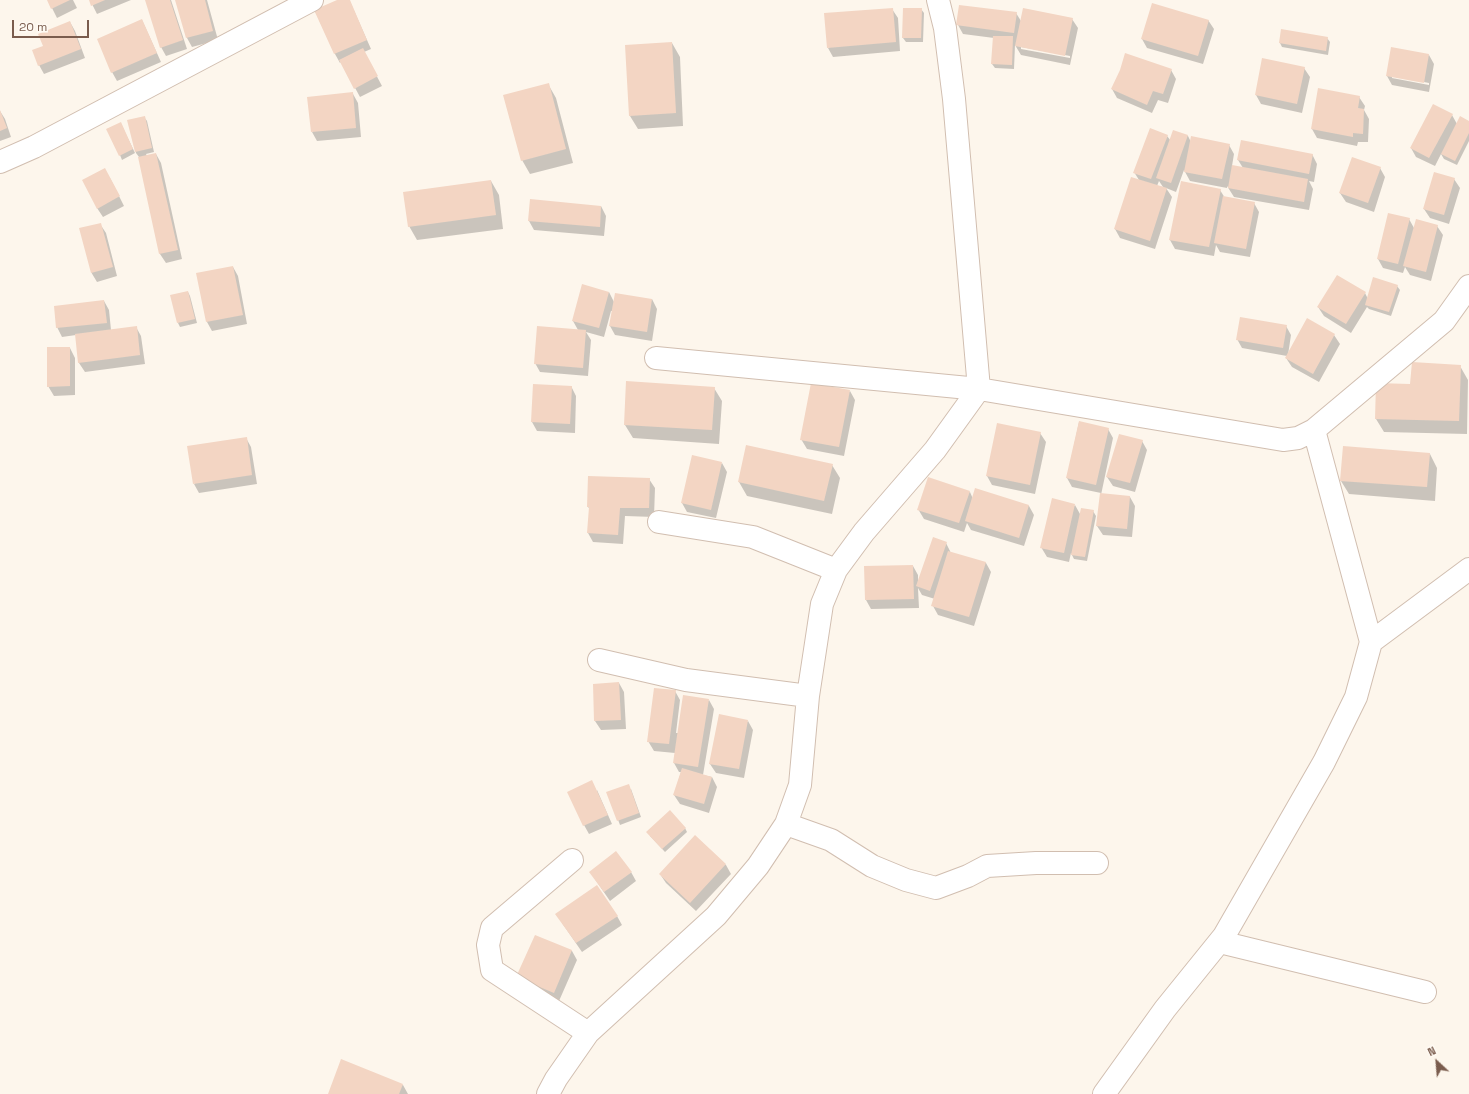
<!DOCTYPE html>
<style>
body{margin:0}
#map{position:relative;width:1469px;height:1094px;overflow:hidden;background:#fdf6ec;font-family:"Space Grotesk",sans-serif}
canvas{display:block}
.north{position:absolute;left:1417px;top:1042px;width:40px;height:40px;-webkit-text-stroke:3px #fffaf3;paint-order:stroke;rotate:334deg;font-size:11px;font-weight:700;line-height:16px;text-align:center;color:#7a5c4d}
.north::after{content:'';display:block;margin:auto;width:14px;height:18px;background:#7a5c4d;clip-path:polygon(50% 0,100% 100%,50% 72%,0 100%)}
.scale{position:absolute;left:12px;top:20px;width:77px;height:18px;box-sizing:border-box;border:2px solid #7a5c4d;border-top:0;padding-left:5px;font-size:12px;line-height:14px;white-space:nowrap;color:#7a5c4d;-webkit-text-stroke:3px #fffaf3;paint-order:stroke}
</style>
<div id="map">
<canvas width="1469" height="1094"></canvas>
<div class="north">N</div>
<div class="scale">20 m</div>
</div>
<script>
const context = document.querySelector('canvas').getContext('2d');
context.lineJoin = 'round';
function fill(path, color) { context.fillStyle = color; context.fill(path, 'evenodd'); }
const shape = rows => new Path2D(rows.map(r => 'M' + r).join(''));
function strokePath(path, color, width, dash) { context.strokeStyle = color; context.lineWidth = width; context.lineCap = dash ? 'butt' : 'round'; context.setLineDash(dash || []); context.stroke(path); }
const shadow = shape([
 [48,0,73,0,77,8,57,18],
 [90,0,131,0,97,14],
 [146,0,171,0,187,49,166,56,161,47],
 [176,0,207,0,218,40,192,47,187,38],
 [339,0,349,0,352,6,371,49,364,52,382,86,360,97,341,62,340,63,335,54,315,11],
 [892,9,898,18,900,51,833,57,828,48],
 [921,9,924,13,923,42,906,42,903,38],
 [1016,13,1021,21,1072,19,1078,28,1070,65,1021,55,1015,45,1014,69,995,68,992,64,994,38,963,34,958,25],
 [1021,47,1070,56,1070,58,1021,49],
 [142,20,161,62,117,81,112,72],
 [1208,20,1214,29,1203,64,1147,48,1142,39],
 [70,22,75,31,85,58,44,74,39,65,44,47],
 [1327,38,1330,42,1328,55,1282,47,1280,43],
 [672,43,680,57,683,126,638,129,630,116],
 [1429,55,1434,64,1429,92,1392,85,1387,76],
 [1392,76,1429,83,1429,85,1392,78],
 [1304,68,1310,77,1302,113,1261,104,1256,95],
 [1171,70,1176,79,1168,103,1158,100,1152,113,1117,98,1112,89],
 [548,84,556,98,573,163,530,174,522,160],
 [353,94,358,103,361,137,317,141,312,132],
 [1359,97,1365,106,1364,110,1369,119,1368,142,1358,142,1357,146,1317,138,1312,129],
 [0,111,5,119,11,137,0,141],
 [1452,115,1457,124,1469,122,1469,141,1457,165,1444,159,1441,154,1435,166,1416,157,1411,148],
 [144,117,147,121,154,152,146,154,147,156,156,154,161,163,182,259,166,263,160,254,139,157,136,153,128,121],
 [123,128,135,153,122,160,120,155],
 [1174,131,1188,136,1191,142,1229,145,1234,154,1232,166,1243,168,1238,160,1312,154,1317,164,1314,182,1309,181,1313,189,1309,210,1234,197,1227,186,1227,188,1190,181,1184,170,1176,192,1166,188,1172,197,1155,249,1120,238,1115,229,1139,180,1134,172,1167,136,1171,141],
 [1159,181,1163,187,1157,186],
 [1380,168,1385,177,1374,212,1346,202,1340,193],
 [110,178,124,206,103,217,97,208],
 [1454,179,1460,188,1449,224,1430,218,1424,209],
 [491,181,499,195,503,229,417,240,409,226],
 [1220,190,1225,198,1254,203,1259,212,1250,257,1220,252,1216,245,1214,256,1175,249,1170,240],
 [601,206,606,216,604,236,534,230,529,221],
 [1409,219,1414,228,1437,226,1443,235,1431,281,1410,275,1405,267,1403,273,1383,268,1378,259],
 [100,224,106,233,117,276,97,282,91,272],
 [233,267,238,276,247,324,212,331,207,322,198,274],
 [1397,286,1400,290,1391,316,1369,309,1367,307,1351,333,1324,316,1318,307,1365,293,1368,299],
 [188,292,190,296,197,323,180,327,178,323],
 [609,292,614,302,652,299,657,309,652,341,615,335,610,326,613,311,611,311,604,337,586,332,591,340,588,376,540,372,535,363,578,330,573,321],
 [104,301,109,310,111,330,136,327,141,336,145,364,85,372,79,363,76,335,62,337,57,327],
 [1286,326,1291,335,1288,355,1334,335,1340,344,1319,382,1292,367,1286,358,1287,356,1242,348,1237,339],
 [70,348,75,358,75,395,54,396,48,386],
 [1460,366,1468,380,1467,434,1384,432,1376,419],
 [571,386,576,396,575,433,537,431,532,422],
 [714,388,722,401,719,444,633,438,625,425],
 [850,391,855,400,844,456,807,449,801,439],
 [1079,422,1108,429,1113,438,1101,495,1130,497,1135,506,1132,537,1103,535,1097,526,1101,493,1072,487,1067,478],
 [1040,433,1046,442,1035,494,992,485,987,476],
 [246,438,251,447,257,484,199,493,194,484],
 [1142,441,1147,450,1135,492,1113,486,1107,477],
 [1430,454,1437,468,1435,501,1349,494,1341,481],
 [722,463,727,472,716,518,687,512,682,503],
 [832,465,840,478,832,514,747,496,739,482],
 [649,479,655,488,654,517,625,516,623,544,593,542,588,533,590,509,588,507],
 [976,490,1029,506,1034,515,1024,546,971,530,967,523,964,532,924,519,918,509,970,492,973,499],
 [1075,505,1080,514,1093,511,1096,516,1087,561,1074,559,1071,553,1069,562,1047,557,1041,547],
 [946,543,951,553,986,563,991,572,974,626,938,615,933,606,935,599,922,595,918,588,919,608,871,609,866,600,913,566,918,575,918,581],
 [619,683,624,692,626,729,601,730,595,721,594,685],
 [675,691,680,700,676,733,678,733,709,700,714,709,703,775,712,777,717,787,709,813,680,804,674,795,681,772,679,772,674,763,675,753,654,751,648,741],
 [748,721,753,730,744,778,716,773,710,764],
 [631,789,641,817,620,825,608,793],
 [597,790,612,824,589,834,584,825],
 [685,828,687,832,665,852,650,836],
 [695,837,726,865,731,874,696,911,666,883,660,874],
 [590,872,631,872,636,881,610,901],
 [617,916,622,925,582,952,562,923],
 [535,936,572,951,577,960,559,1001,522,986],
 [403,1085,408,1094,329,1094]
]);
const building = shape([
 [47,0,70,0,51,9],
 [89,0,105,0,91,6],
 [145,0,170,0,183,40,160,48],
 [175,0,205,0,213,31,186,38],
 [337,0,350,0,367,40,334,54,314,10],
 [1152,3,1209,20,1198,56,1141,39],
 [959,5,1017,12,1014,33,956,25],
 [893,8,896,42,827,48,824,13],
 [903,8,922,8,921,38,902,38],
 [1023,8,1073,18,1065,56,1015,46],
 [142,19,157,53,111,73,97,39],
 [70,21,81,49,38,66,32,50,43,46,38,34],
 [1281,29,1328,37,1326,51,1279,43],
 [993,36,1013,36,1012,65,991,64],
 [672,42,676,113,629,116,625,45],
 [1391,47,1429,54,1424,83,1386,76],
 [363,48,378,76,354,89,339,60],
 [1125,53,1172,69,1163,94,1153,91,1147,105,1111,89,1120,70],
 [1262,58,1305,67,1297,104,1255,95],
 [549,83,566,149,521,161,503,95],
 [1318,88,1360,96,1358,108,1364,109,1363,134,1353,133,1353,137,1311,129],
 [353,92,356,128,311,132,307,97],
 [1433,104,1453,114,1429,158,1410,148],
 [0,110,7,128,0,131],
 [145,116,152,148,135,152,127,120],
 [1460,116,1469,121,1469,133,1455,161,1441,154],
 [121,122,133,149,119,156,106,129],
 [1150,128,1168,135,1151,179,1133,173],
 [1173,130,1188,135,1171,183,1156,178],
 [1191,136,1230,144,1222,179,1184,172],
 [1241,140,1313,154,1309,174,1237,160],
 [156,153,178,250,159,254,138,157],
 [1352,157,1381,167,1368,203,1339,193],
 [1232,165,1308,179,1304,202,1228,188],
 [105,168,120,196,97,209,82,180],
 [1434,172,1455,178,1444,215,1423,209],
 [1131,177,1167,188,1150,241,1114,229],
 [491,180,496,215,408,227,403,192],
 [1181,181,1221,189,1209,247,1169,240],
 [1223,196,1255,202,1246,249,1214,243],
 [530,199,601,206,600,227,528,221],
 [1388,213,1410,218,1398,264,1377,259],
 [1416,219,1438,225,1426,272,1403,266],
 [101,223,113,267,91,273,79,228],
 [233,266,243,315,206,322,196,273],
 [1337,275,1366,292,1346,324,1317,307],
 [1373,277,1398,285,1389,312,1365,305],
 [582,284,609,292,599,328,572,321],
 [188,291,195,319,177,323,170,295],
 [615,293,652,299,647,332,609,326],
 [104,300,107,323,56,328,54,306],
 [1240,317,1287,325,1283,348,1236,340],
 [1307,318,1335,334,1313,374,1285,358],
 [137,326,140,355,78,363,75,334],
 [537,326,586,330,583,368,534,364],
 [47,347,70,347,70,386,47,387],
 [1412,362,1461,365,1459,421,1375,419,1376,383,1410,384],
 [626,381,715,387,712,430,624,425],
 [811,383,850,390,839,447,800,440],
 [533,384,572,386,570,424,531,422],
 [1079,421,1109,428,1096,485,1066,478],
 [997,423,1041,432,1030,485,986,476],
 [1119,434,1143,440,1130,483,1106,477],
 [247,437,252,475,193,484,187,446],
 [746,445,833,464,824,501,738,482],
 [1343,446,1430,453,1427,487,1340,481],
 [692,455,722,462,711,510,681,503],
 [588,476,650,478,649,508,620,508,618,535,587,533,589,507,587,507],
 [928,477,970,491,959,523,917,510],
 [975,488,1029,505,1019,538,965,521],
 [1100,493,1130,496,1127,529,1096,526],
 [1052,498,1075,504,1064,553,1040,548],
 [1081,508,1094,510,1085,557,1071,555],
 [933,537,947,542,930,591,916,586],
 [948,551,986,562,969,617,931,606],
 [913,565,914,599,865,600,864,566],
 [619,682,621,720,594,721,593,684],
 [654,688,676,690,669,744,647,742],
 [683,695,709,699,698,767,673,763],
 [719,714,748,720,739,769,709,764],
 [682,768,712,777,704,804,673,795],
 [592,780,608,815,583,826,567,792],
 [629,784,639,813,617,821,606,792],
 [670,810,686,828,662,849,646,832],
 [695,835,726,864,690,903,659,874],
 [616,851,632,872,604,892,589,872],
 [597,885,618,916,576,943,555,914],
 [535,935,572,950,554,993,516,977],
 [341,1059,403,1084,399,1094,328,1094]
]);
const minor = shape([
 [0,162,34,147,312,0],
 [656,358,979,389,1283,440,1298,438,1314,430,1444,321,1469,286],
 [1314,430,1371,642],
 [659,522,753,537,836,570],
 [599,660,686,680,808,696],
 [786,824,831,840,872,866,906,880,936,888,968,876,987,866,1036,863,1097,863],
 [572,860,492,928,488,945,492,970,588,1033],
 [1220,942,1425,992],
 [548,1094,556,1079,588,1033,716,916,758,866,786,824,800,785,808,696,822,604,836,570,864,532,935,450,979,389,954,99,945,28,938,0],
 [1104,1094,1165,1009,1224,936,1324,762,1356,697,1371,642,1469,569]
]);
fill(shadow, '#0003');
fill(building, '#f3d5c3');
strokePath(minor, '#d1beb0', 24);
strokePath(minor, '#fff', 22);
</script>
